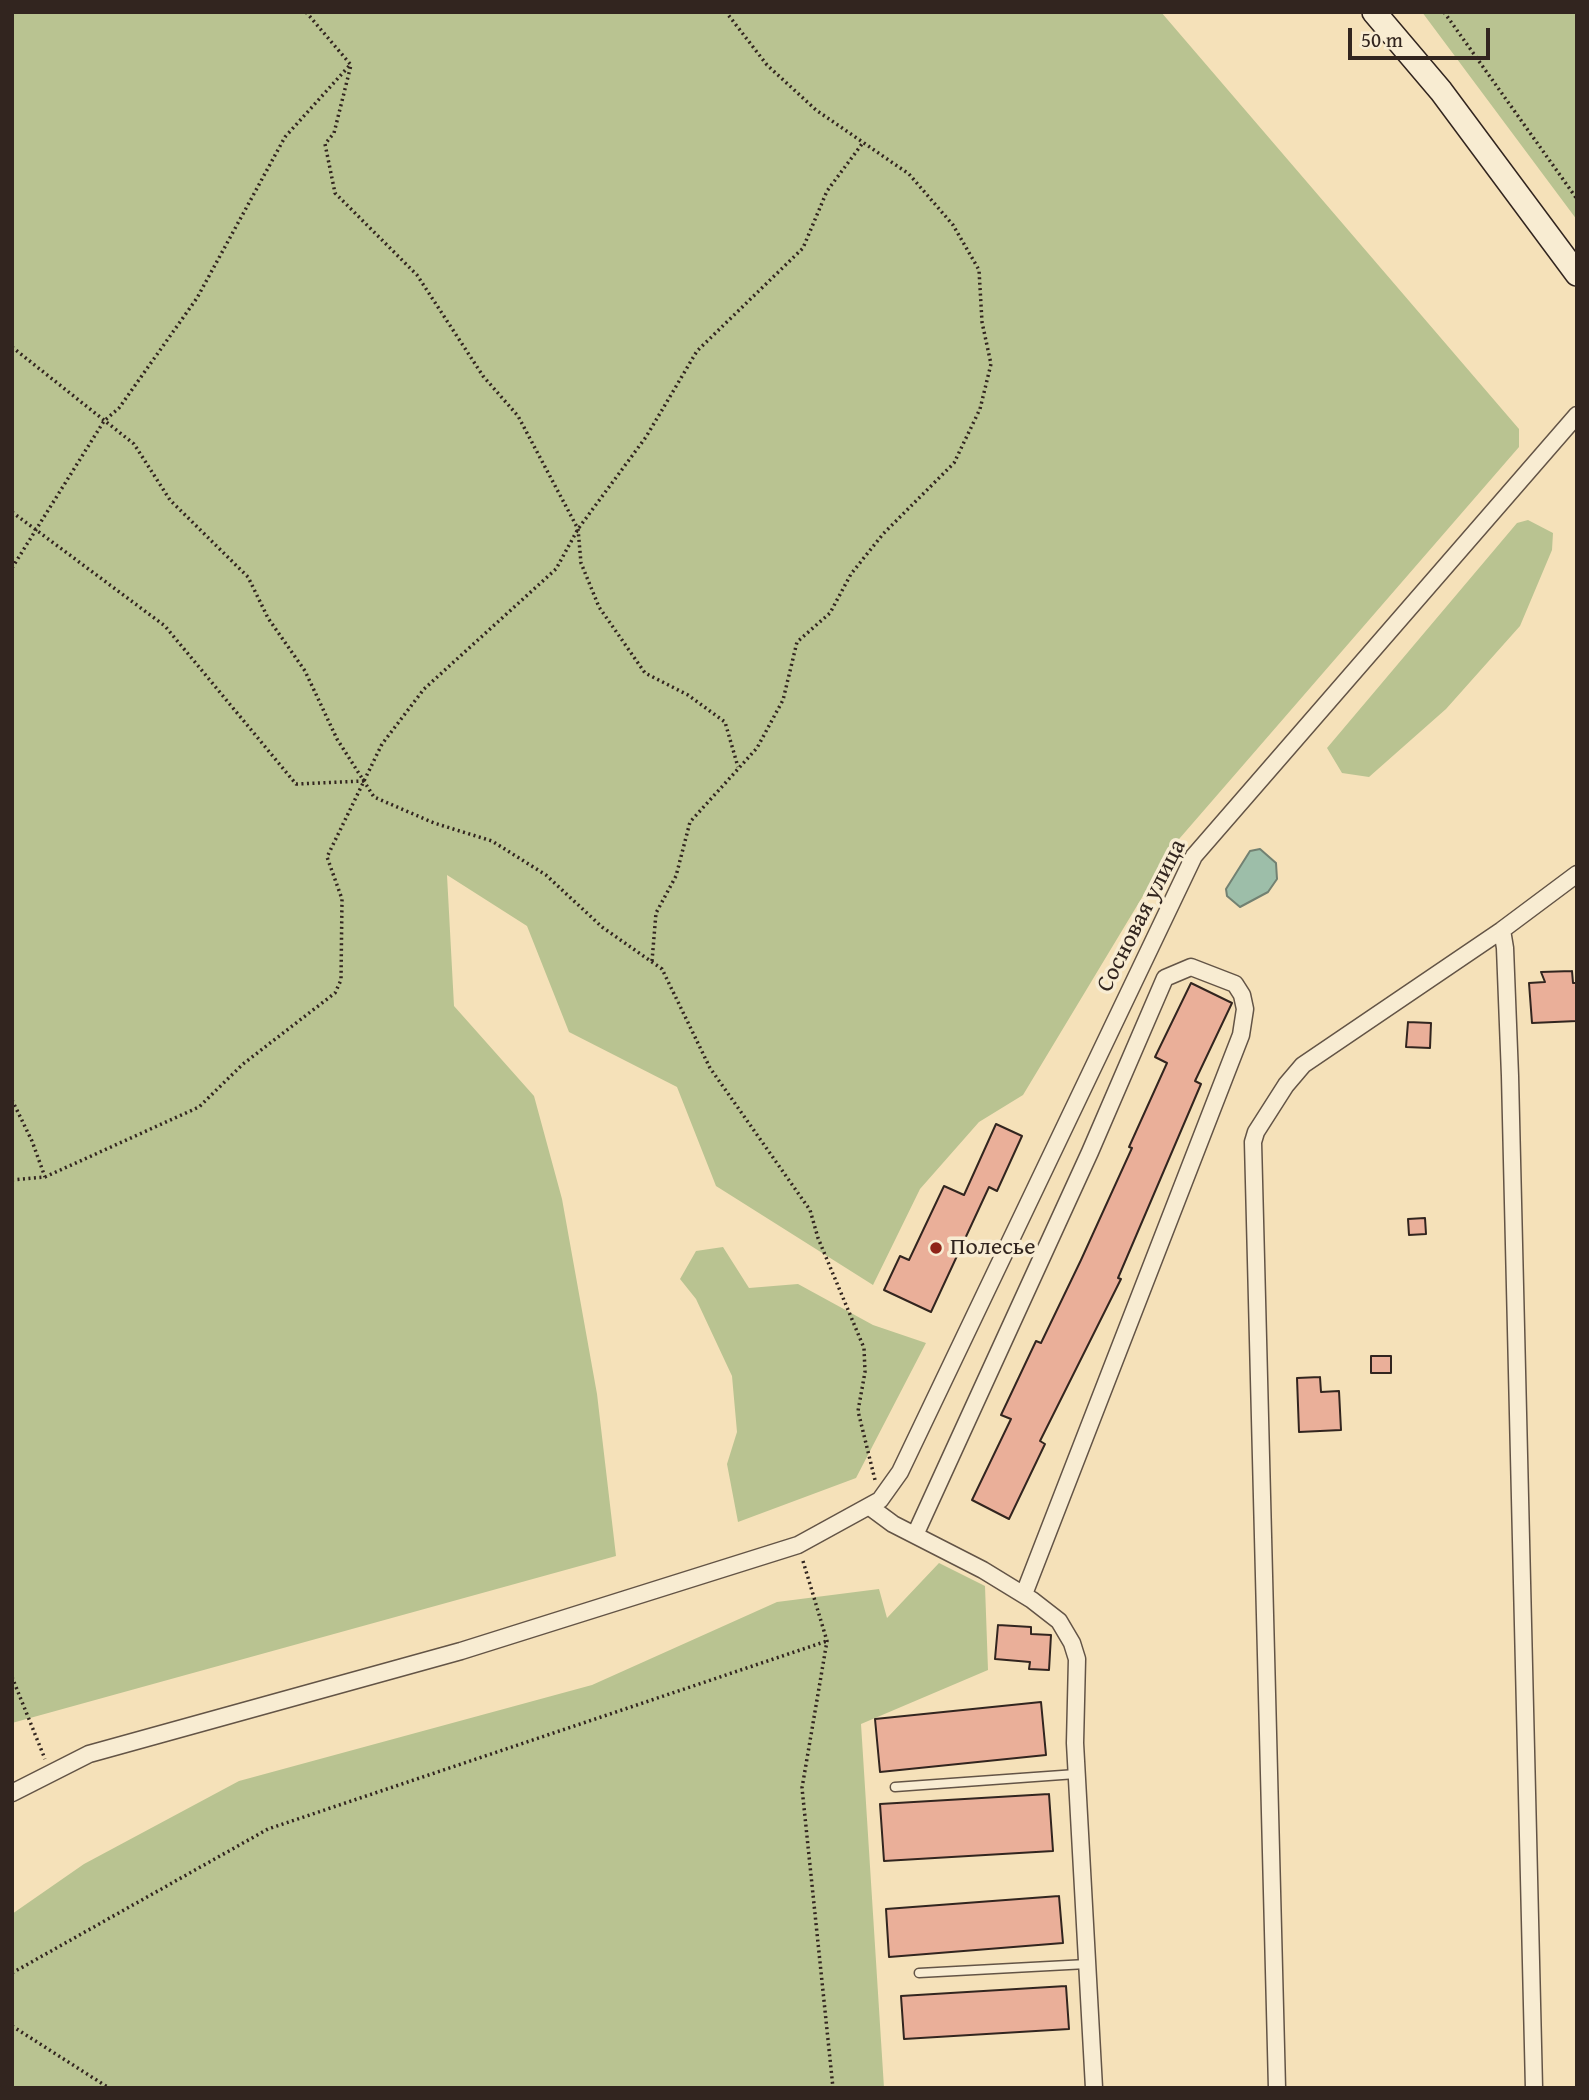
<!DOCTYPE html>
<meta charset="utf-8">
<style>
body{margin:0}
#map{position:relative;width:1589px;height:2100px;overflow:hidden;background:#f5e1b9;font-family:"Gentium Book Plus",serif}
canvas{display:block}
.frame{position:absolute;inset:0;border:14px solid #32251f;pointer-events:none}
.scale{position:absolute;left:1348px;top:28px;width:142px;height:32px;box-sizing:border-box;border:4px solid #32251f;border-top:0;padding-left:9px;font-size:21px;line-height:24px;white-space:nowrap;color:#32251f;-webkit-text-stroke:5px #f8ecd2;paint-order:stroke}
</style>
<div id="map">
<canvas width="1589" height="2100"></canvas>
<div class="frame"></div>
<div class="scale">50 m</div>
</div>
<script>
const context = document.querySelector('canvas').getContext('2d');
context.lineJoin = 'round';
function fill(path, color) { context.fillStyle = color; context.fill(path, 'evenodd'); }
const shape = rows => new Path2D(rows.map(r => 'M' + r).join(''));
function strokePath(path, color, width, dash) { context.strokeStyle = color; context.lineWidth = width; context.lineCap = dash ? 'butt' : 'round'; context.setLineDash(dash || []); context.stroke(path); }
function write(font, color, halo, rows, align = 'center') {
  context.font = font + ' "Gentium Book Plus",serif'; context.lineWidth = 7; context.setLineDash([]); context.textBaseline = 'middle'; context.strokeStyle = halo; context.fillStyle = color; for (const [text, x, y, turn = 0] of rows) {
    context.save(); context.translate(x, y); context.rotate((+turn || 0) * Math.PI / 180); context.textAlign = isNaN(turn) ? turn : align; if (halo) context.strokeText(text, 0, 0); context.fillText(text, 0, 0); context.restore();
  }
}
const green = shape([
 [12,12,1161,12,1519,429,1519,447,1173,846,1023,1095,979,1122,920,1189,873,1285,716,1186,677,1087,569,1032,527,926,447,875,454,1006,534,1096,562,1199,597,1394,616,1556,12,1723],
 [1422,12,1577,12,1577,220],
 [1528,520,1553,533,1552,550,1520,626,1446,709,1369,777,1342,773,1327,748,1517,523],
 [723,1247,749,1288,798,1284,873,1325,926,1343,856,1478,738,1522,727,1464,737,1432,732,1376,696,1299,680,1279,696,1251],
 [939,1563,985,1586,988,1670,861,1724,884,2088,12,2088,12,1914,84,1864,239,1781,592,1685,777,1602,879,1589,887,1618]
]);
const water = shape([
 [1260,849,1276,863,1277,879,1268,892,1240,907,1227,896,1226,889,1250,851,1260,849]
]);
const building = shape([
 [1572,971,1573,983,1577,983,1577,1021,1532,1023,1529,983,1545,982,1541,972,1572,971],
 [1191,983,1232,1003,1195,1081,1201,1084,1118,1278,1121,1279,1040,1441,1045,1444,1009,1519,972,1500,1011,1419,1001,1415,1036,1341,1041,1343,1081,1260,1132,1148,1129,1147,1167,1063,1155,1057,1191,983],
 [1408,1022,1431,1023,1430,1048,1406,1047,1408,1022],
 [996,1124,1022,1136,997,1191,989,1187,931,1312,884,1290,900,1256,909,1260,944,1186,964,1195,996,1124],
 [1425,1218,1426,1234,1409,1235,1408,1219,1425,1218],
 [1371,1356,1391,1356,1391,1373,1371,1373,1371,1356],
 [1320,1377,1321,1392,1339,1391,1341,1430,1299,1432,1297,1378,1320,1377],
 [998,1625,1031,1627,1031,1634,1051,1635,1049,1670,1029,1669,1030,1662,995,1659,998,1625],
 [1041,1702,1046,1755,880,1772,875,1719,1041,1702],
 [1049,1794,1053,1851,884,1861,880,1804,1049,1794],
 [1059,1896,1063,1943,889,1957,886,1909,1059,1896],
 [1066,1986,1069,2029,904,2039,901,1996,1066,1986]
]);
const path = shape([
 [306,12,351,65,334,133,325,144,335,193,417,275,483,376,518,416,578,529,581,563,599,607,645,673,688,695,725,722,738,767],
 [1444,12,1577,199],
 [12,347,134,444,170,500,248,577,268,618,305,671,337,739,374,797,434,823,492,841,546,875,602,927,662,969,710,1068,810,1210,818,1238,864,1348,865,1372,858,1411,875,1480],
 [12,512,165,626,296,784,364,781],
 [12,568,104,421,119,408,197,298,285,137,349,66],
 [652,961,656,913,676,876,690,822,757,748,783,700,797,642,830,613,851,574,883,534,954,463,980,409,991,364,982,322,979,270,953,225,909,174,816,110,767,65,726,12],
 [12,1100,32,1141,45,1177],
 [12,1180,45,1177,199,1107,243,1064,335,993,341,980,342,899,327,857,382,744,424,689,556,569,578,529,646,437,697,351,803,248,827,191,862,144],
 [803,1561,827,1641,802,1788,833,2088],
 [12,1677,45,1759],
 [12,1973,268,1829,827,1641],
 [12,2026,109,2088]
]);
const service = shape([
 [895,1787,1076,1774],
 [919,1973,1087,1964]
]);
const minor = shape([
 [1502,930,1505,948,1510,1076,1534,2088],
 [870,1507,893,1524,983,1570,1032,1600,1059,1621,1072,1643,1077,1659,1075,1743,1094,2088],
 [915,1535,1090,1152,1165,978,1191,967,1235,984,1242,995,1245,1009,1241,1035,1024,1594],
 [12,1793,89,1754,461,1651,798,1545,880,1500,900,1472,1194,856,1577,415],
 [1277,2088,1253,1142,1256,1132,1286,1085,1303,1065,1502,930,1577,874]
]);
const secondary = shape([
 [1374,12,1441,91,1577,274]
]);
const markers = [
 [936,1248,7,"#8f2418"]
];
const streetNames = [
 ["Сосновая улица",1142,916,-63]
];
const poiNames = [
 ["Полесье",950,1248]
];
fill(green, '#b9c391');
fill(water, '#9dbea9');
strokePath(water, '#728172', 2);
fill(building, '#eaaf99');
strokePath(building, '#32251f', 2);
strokePath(service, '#635446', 11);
strokePath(minor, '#635446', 19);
strokePath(secondary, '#32251f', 26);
strokePath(path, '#32251f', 3.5, [2, 3.5]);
strokePath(service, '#f8ecd2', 8);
strokePath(minor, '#f8ecd2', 16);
strokePath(secondary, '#f8ecd2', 23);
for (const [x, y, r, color] of markers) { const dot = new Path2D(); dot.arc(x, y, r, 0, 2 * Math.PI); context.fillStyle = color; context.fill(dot); strokePath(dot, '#f8ecd2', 2.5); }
write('24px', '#32251f', '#f8ecd2', streetNames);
write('24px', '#32251f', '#f8ecd2', poiNames, 'left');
</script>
